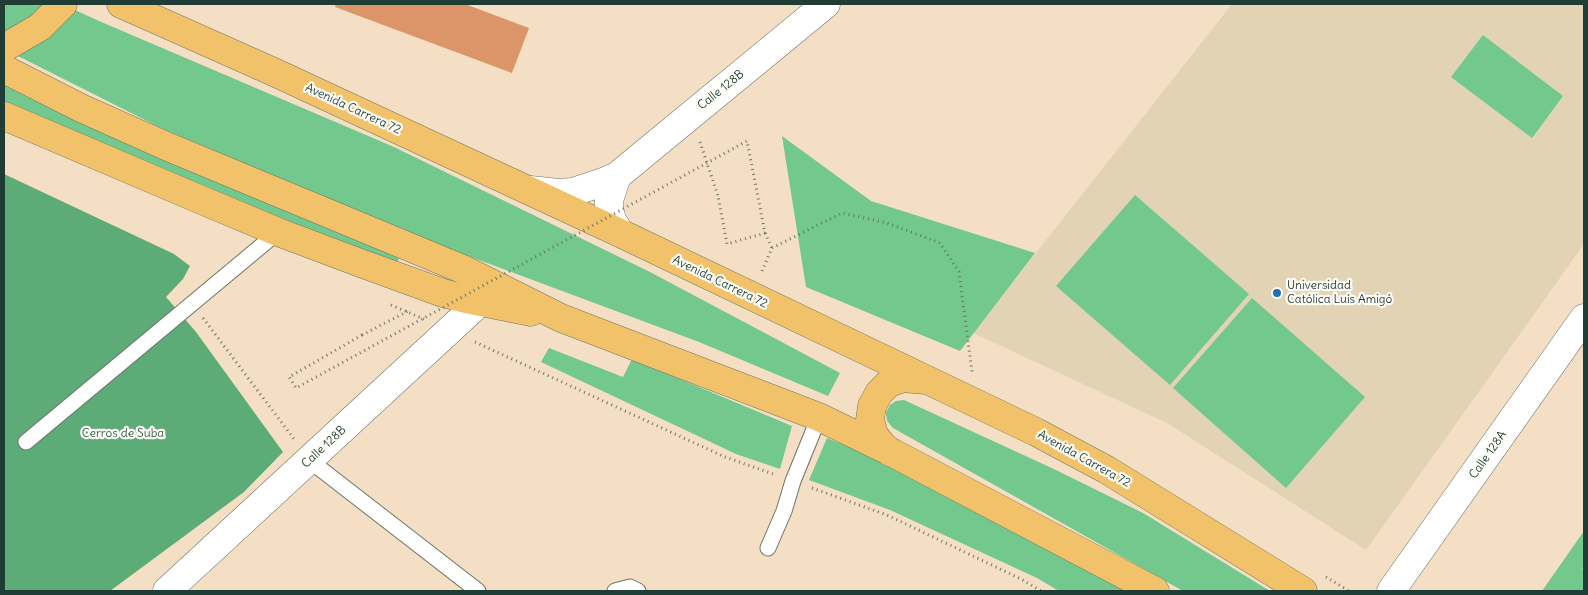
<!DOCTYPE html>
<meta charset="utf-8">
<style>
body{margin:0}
#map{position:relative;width:1588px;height:595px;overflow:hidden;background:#f5dfc4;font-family:Delius,sans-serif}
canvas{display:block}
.frame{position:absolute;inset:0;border:5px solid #1f3d34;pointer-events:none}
</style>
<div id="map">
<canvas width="1588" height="595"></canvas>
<div class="frame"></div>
</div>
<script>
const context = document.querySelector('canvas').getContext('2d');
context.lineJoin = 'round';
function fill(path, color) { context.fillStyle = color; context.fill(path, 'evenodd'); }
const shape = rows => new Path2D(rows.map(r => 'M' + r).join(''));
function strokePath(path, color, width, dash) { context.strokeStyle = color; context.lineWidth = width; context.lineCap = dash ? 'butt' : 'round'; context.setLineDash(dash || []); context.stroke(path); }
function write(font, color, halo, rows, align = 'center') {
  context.font = font + ' Delius,sans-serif'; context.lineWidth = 4.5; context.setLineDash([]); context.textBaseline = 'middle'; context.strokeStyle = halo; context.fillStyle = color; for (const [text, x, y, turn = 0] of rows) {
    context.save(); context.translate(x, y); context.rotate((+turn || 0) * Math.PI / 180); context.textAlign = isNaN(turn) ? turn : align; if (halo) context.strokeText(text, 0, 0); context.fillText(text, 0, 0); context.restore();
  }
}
const built = shape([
 [1232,4,1584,4,1584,244,1366,550,1167,423,973,333]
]);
const green = shape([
 [4,4,62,4,99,21,394,147,650,272,840,373,828,396,699,342,412,235,161,128,4,49],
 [1483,35,1563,96,1532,138,1451,77],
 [4,81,399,258,396,265,4,103],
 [782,136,871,201,1035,253,960,351,806,287],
 [1135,195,1249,294,1170,385,1056,286],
 [1252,298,1365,397,1286,488,1173,388],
 [549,348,623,377,632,359,792,426,780,469,736,454,541,362],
 [904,400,1056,470,1143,513,1270,591,1183,591,893,428,887,421,886,412,890,405,896,401],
 [827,438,908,472,1078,563,1124,591,1059,591,1037,578,890,510,809,480],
 [1584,531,1584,566,1582,569,1584,570,1584,591,1542,591]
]);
const forest = shape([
 [4,174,174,254,190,266,183,279,166,297,196,332,283,452,244,492,110,591,4,591]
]);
const building = shape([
 [336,4,465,4,529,28,512,73,335,7]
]);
const path = shape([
 [700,142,718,196],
 [765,233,772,248],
 [762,271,772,248,842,213,887,223,940,243,959,272,972,372],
 [391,305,424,319],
 [203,318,294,439],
 [362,335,408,311],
 [475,342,725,457,776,475],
 [812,488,887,515,1021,579,1041,591],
 [1326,577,1349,591]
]);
const service = shape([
 [26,442,278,232],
 [309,460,478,591],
 [768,548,784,511,793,481,819,417],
 [615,591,630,587,638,591]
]);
const minor = shape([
 [167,591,480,302],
 [1391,591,1584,318]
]);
const tertiary = shape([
 [617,176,609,200,609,209,612,220,620,233],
 [530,190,558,193,573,192,603,182,617,176,826,4]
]);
const trunk = shape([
 [121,4,276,73,620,233,1036,432,1107,470,1303,591],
 [4,48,40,27,63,4],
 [4,69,81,108,166,146,467,271,561,318,819,417,893,453,1155,591],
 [4,116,199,199,278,232,363,264,443,293,466,299,531,312],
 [890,452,883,446,874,435,870,420,872,406,879,393,889,383,903,378,925,380]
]);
const pathBridge = shape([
 [362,335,289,377,296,388,747,141,765,233,727,244,718,196]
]);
const markers = [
 [1277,293,5,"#1f6fb2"]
];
const streetNames = [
 ["Calle 128B",721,90,-39],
 ["Avenida Carrera 72",353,109,25],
 ["Avenida Carrera 72",720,282,26],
 ["Calle 128B",324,447,-43],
 ["Calle 128A",1488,455,-55],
 ["Avenida Carrera 72",1084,459,29]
];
const poiNames = [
 ["Universidad",1287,286],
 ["Católica Luís Amigó",1287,300]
];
const parkNames = [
 ["Cerros de Suba",123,434]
];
fill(built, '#e2d3b5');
fill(green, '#72c88d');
fill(forest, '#5dac78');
fill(building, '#dc9568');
strokePath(service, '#6a7666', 17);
strokePath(minor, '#6a7666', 29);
strokePath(tertiary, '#6a7666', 29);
strokePath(trunk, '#6a7666', 29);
strokePath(path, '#6a7666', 3, [1, 4]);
strokePath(service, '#fff', 15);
strokePath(minor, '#fff', 28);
strokePath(tertiary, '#fff', 28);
strokePath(trunk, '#f2c26a', 28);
strokePath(pathBridge, '#6a7666', 3, [1, 4]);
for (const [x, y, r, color] of markers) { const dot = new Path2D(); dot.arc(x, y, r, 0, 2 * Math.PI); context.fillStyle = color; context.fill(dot); strokePath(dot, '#fdfcf7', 2); }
write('12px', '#1f3d34', '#fdfcf7', streetNames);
write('12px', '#1f3d34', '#fdfcf7', poiNames, 'left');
write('12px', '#34604a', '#fdfcf7', parkNames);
</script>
